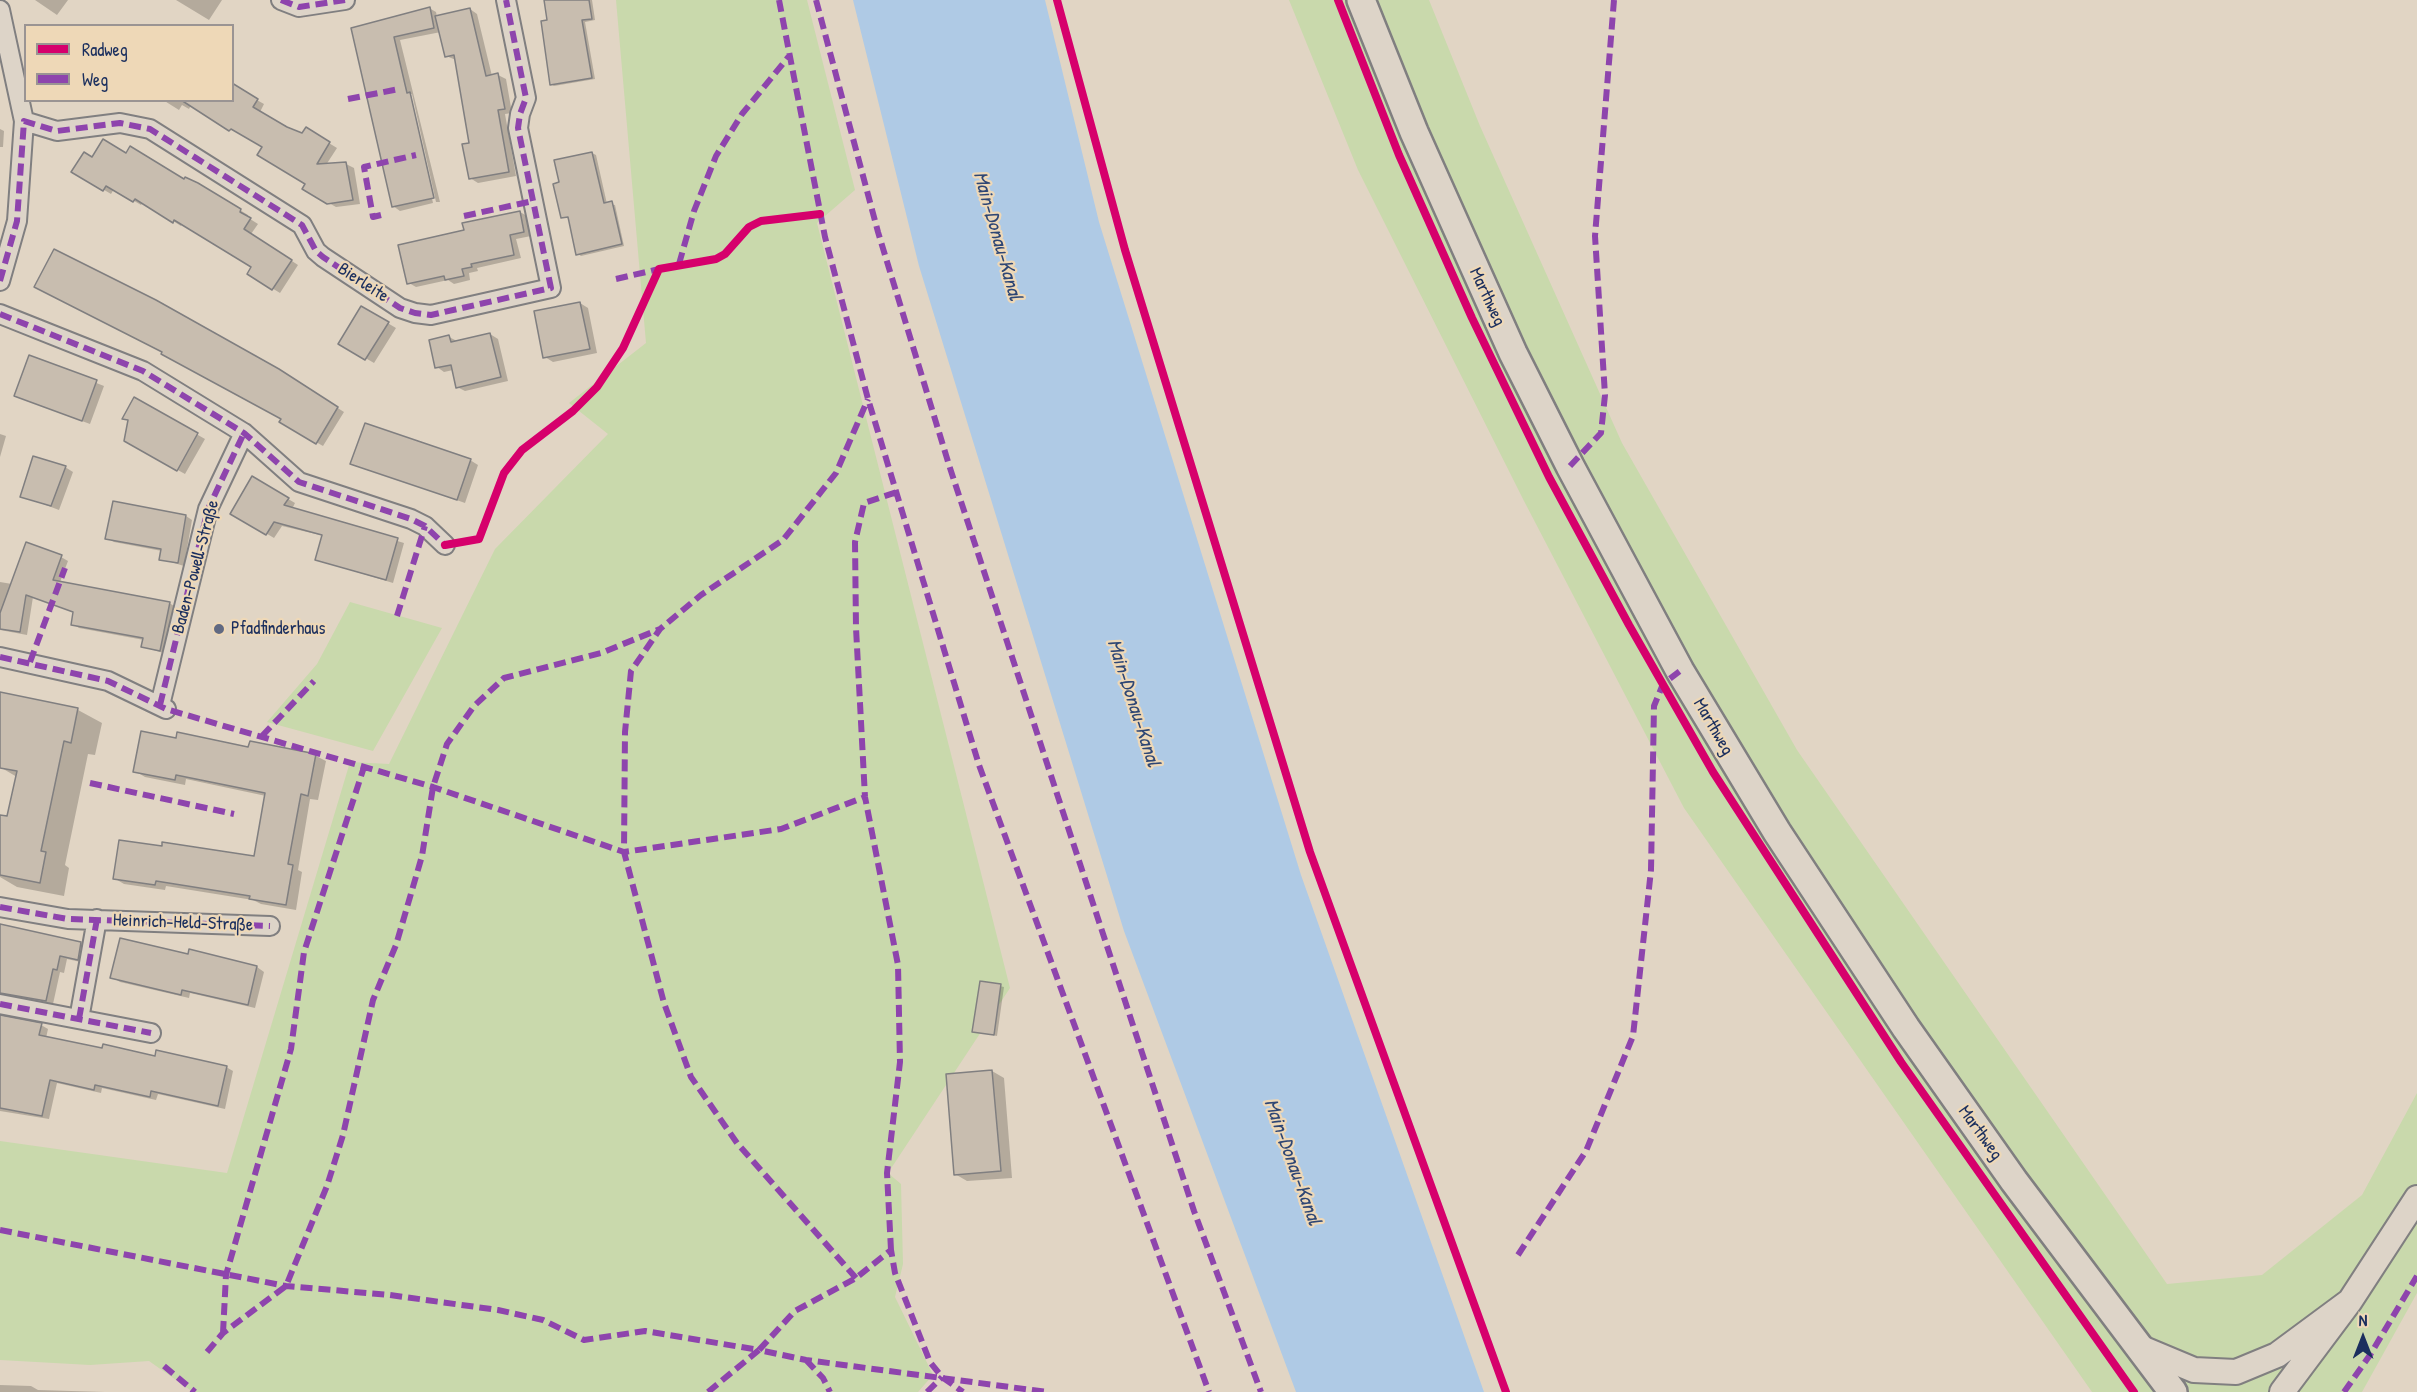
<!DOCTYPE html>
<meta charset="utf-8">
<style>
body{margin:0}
#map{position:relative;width:2417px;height:1392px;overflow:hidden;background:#e1d5c4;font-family:"Patrick Hand",sans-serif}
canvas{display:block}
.legend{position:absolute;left:24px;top:24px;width:210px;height:78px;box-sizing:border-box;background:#eed8b7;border:2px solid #9a9493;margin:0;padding:8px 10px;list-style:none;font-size:18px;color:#1b2f5e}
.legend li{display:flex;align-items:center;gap:12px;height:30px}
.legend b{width:30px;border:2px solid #9a9493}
.north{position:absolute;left:2333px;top:1308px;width:60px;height:60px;-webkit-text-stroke:4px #eed8b7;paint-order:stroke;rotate:0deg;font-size:16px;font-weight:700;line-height:24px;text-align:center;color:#1b2f5e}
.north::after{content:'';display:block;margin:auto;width:21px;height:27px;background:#1b2f5e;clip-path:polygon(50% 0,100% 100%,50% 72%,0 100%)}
</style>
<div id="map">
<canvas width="2417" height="1392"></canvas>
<ul class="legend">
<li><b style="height:8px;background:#d6006c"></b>Radweg</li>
<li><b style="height:8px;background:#8e44ad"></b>Weg</li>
</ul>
<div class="north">N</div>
</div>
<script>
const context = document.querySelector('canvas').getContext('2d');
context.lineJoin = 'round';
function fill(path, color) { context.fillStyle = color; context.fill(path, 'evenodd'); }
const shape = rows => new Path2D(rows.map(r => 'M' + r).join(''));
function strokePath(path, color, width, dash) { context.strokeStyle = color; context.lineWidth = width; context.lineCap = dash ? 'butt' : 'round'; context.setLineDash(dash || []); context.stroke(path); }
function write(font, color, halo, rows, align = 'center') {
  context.font = font + ' "Patrick Hand",sans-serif'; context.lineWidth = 4.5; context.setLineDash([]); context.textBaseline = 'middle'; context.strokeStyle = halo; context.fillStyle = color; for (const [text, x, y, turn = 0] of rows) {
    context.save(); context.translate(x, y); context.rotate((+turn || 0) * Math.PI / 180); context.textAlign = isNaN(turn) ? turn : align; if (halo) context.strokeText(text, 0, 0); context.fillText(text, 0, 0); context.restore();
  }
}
const green = shape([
 [616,0,807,0,855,190,817,223,1010,988,888,1173,901,1184,903,1264,895,1297,933,1375,918,1392,193,1392,149,1361,90,1365,0,1360,0,1141,227,1173,350,762,389,764,495,549,608,434,569,403,646,343],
 [1289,0,1429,0,1480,126,1622,443,1797,750,2167,1284,2262,1275,2362,1195,2417,1093,2417,1293,2362,1392,2092,1392,1684,808,1524,501,1358,170],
 [350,602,442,628,373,751,267,722,317,664]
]);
const water = shape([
 [853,0,1045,0,1099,222,1301,875,1484,1392,1296,1392,1124,931,919,266]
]);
const shadow = shape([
 [35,0,68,0,57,15],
 [176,0,222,0,209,20],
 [545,0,592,0,595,20,585,22,595,79,554,86,551,84,549,21],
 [429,8,436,12,437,17,470,9,477,14,492,76,498,75,506,79,512,113,505,114,516,176,478,183,470,178,471,144,456,60,446,56,441,32,400,40,440,202,436,202,412,94,409,94,433,203,400,211,393,206,353,29],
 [232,86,264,104,260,112,303,135,306,129,337,148,326,165,346,164,354,168,360,204,336,207,304,189,307,184,264,147,191,105,189,109,182,105,179,110,163,100,232,100],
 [0,129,4,131,3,147,0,147],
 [592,153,596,155,607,204,615,205,624,246,581,256,578,254,570,219,563,217],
 [127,155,197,184,248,215,247,217,258,224,251,234,298,265,280,293,249,274,254,266,182,223,181,226,143,202,141,205,114,189,111,194,74,172,93,159],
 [520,212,527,216,531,236,516,239,521,258,477,268,478,271,469,273,470,280,454,284,448,280,416,287,409,283,465,231],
 [580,303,588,308,597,353,553,362,545,357],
 [362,308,396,328,374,363,340,343],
 [490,334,498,339,508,381,465,391,457,387,453,370,444,372,437,367,449,337,457,341],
 [164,352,286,375,344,412,323,446,281,422,283,419],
 [30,357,104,386,90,424,15,396],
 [135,399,205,439,185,474,125,441,129,421,124,418],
 [0,434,6,436,0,457],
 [470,460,478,465,465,503,352,463],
 [65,467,73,472,59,510,22,496],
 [253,478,295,503,292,509,404,543,393,583,317,560,324,536,282,526,274,538,232,513],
 [114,503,186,516,192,520,184,566,161,559,162,551,114,542,107,538],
 [61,557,68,561,60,582,169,603,176,607,167,654,143,647,144,640,79,628,73,624,75,612,33,597,27,635,0,630,0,582,12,584],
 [0,694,78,710,102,723,95,755,88,754,65,865,69,868,64,896,17,887,0,877,0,816,9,818,17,777,0,767],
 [177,740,250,748,251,743,316,756,326,761,318,800,310,799,298,870,302,872,296,910,261,904,253,900,166,886,165,890,124,884,114,878,255,858,266,796,186,779,185,785,145,777,135,771],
 [0,926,81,943,88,948,85,963,67,959,64,973,60,972,53,1004,4,996,0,1001],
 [189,956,257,967,264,972,255,1008,190,993,189,998,120,982,112,977],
 [981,982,1004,987,997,1036,974,1031],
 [0,1017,41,1025,48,1029,46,1038,104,1050,226,1067,233,1071,225,1109,158,1094,156,1100,102,1088,101,1093,57,1083,49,1119,0,1111],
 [992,1071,1004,1078,1012,1178,967,1181,955,1174],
 [0,1385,31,1386,38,1390,105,1392,0,1392]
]);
const building = shape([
 [544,0,589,0,592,19,582,20,592,78,550,85,541,21,547,20,544,0],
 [430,7,434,28,394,37,407,93,410,92,434,198,392,207,351,28,430,7],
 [470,8,486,76,498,73,505,109,498,110,509,172,469,179,462,144,469,143,454,55,445,57,435,16,470,8],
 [232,83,258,99,253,107,287,127,302,133,306,127,330,142,317,164,346,162,353,200,327,204,302,189,305,184,257,155,262,147,231,129,229,131,181,100,232,100,232,83],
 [103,139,126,153,130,146,184,179,185,177,198,183,241,209,240,212,251,218,244,229,292,260,272,290,247,274,251,267,174,220,173,223,135,199,133,202,106,186,103,191,71,172,84,152,92,157,103,139],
 [592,152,604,203,612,201,622,244,576,255,568,217,561,218,553,184,559,182,554,160,592,152],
 [520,211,524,232,510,235,514,255,471,264,472,267,462,269,464,276,445,280,444,276,407,284,398,245,464,230,462,223,520,211],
 [54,249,156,300,279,369,338,407,316,444,279,422,281,419,161,354,162,352,34,287,54,249],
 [580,302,590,349,543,358,534,311,580,302],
 [361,306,389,322,365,360,338,344,361,306],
 [490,333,501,377,456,388,451,365,435,368,429,340,449,335,451,342,490,333],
 [29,355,97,380,82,421,14,396,29,355],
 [134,397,198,433,177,471,124,441,128,420,122,419,134,397],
 [365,423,471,459,457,500,350,464,365,423],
 [33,456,66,466,51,506,20,497,33,456],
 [252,476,289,498,284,505,398,538,386,580,315,560,322,535,274,522,266,535,230,514,252,476],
 [113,501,186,515,178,563,159,560,161,549,105,539,113,501],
 [26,542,62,555,53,580,170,602,160,651,141,647,143,638,71,625,73,612,26,595,20,632,0,629,0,613,26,542],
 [0,692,78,708,71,743,64,741,41,851,46,852,40,883,0,875,0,815,7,816,17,771,0,768,0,692],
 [141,731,176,738,177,732,248,747,250,741,316,754,308,796,301,794,288,864,293,865,286,905,249,899,250,896,156,881,155,885,113,879,119,840,162,846,162,842,254,856,265,793,176,775,175,780,133,772,141,731],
 [0,924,81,942,78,960,60,956,57,970,53,969,46,1001,0,993,0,924],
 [120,938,188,954,189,949,257,966,248,1005,182,990,181,995,110,978,120,938],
 [980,981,1001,984,994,1035,972,1032,980,981],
 [0,1015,42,1023,39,1035,102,1048,103,1044,155,1056,156,1050,227,1066,218,1106,151,1091,150,1097,95,1085,94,1090,50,1080,42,1116,0,1108,0,1015],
 [992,1070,1001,1171,954,1175,946,1074,992,1070]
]);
const minor = shape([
 [281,0,299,7,345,0],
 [0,10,24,121,17,221,0,281],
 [24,121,57,131,120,123,150,129,302,225,316,251,323,257,400,308,415,313,431,315,551,288,518,128,520,114,526,98,506,0],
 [0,314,143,371,244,433,299,482,411,519,425,526,445,545],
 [0,657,108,681,166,709],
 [160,705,208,509,244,433],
 [0,907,68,919,270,926],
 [0,1004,151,1033],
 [79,1019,97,919]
]);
const tertiary = shape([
 [2139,1347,2194,1370,2236,1372,2277,1355,2350,1301],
 [2282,1392,2350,1301,2417,1198]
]);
const secondary = shape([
 [1361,0,1414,132,1513,353,1570,466,1680,671,1777,832,1906,1028,2014,1181,2173,1392]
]);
const quiet = shape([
 [281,0,299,7,345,0],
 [779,0,825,237,868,399,979,765,1209,1392],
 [816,0,878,232,949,465,1194,1211,1261,1392],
 [348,99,399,89],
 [381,215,373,217,364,167,416,155],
 [464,216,533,201],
 [679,264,694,211,716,156,742,114,790,55],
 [616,279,659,269],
 [0,281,17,221,24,121,57,131,120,123,150,129,302,225,316,251,323,257,400,308,415,313,431,315,551,288,518,128,520,114,526,98,506,0],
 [0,314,143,371,244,433,299,482,411,519,425,526,445,545,451,544],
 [1570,466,1601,433,1605,395,1595,236,1614,0],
 [397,616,425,526],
 [0,657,108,681,166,709,433,787,624,852,781,829,865,797],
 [30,662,65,568],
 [160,705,208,509,244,433],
 [262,736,314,681],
 [90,783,234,814],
 [0,907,68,919,270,926],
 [0,1004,151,1033],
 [79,1019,97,919],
 [0,1230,286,1286,390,1295,498,1310,543,1320,584,1340,645,1331,759,1350,795,1311,856,1278,891,1250,895,1273,930,1362,942,1377,963,1392],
 [891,1250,887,1173,900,1062,898,965,865,797,856,628,855,542,864,503,897,492],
 [1518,1255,1586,1151,1633,1036,1651,870,1654,706,1663,684,1680,671],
 [856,1278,737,1143,691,1077,664,1003,624,852,625,732,631,671,660,629,701,595,783,540,836,473,868,399],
 [223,1333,226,1275,291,1049,304,952,364,767],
 [207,1352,223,1333,286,1286,327,1186,343,1135,373,1000,396,945,422,856,433,787,447,744,474,706,504,678,601,653,660,629],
 [806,1360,823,1378,830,1392],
 [164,1366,195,1392],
 [708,1392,759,1350,806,1360,1047,1392],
 [927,1392,942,1377],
 [2344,1392,2370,1355,2417,1276]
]);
const cycleway = shape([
 [1057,0,1125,250,1310,852,1506,1392],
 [1338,0,1399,155,1472,318,1549,477,1629,625,1713,772,1901,1062,2134,1392],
 [445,545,479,539,504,473,522,450,573,411,597,387,623,348,659,269,716,259,725,254,749,227,761,221,820,214]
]);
const markers = [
 [219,629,6,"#606982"]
];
const streetNames = [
 ["Bierleite",363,283,33],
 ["Marthweg",1487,297,65],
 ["Baden-Powell-Straße",196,567,-75],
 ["Marthweg",1713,727,60],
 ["Heinrich-Held-Straße",183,923,2],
 ["Marthweg",1980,1133,54]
];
const poiNames = [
 ["Pfadfinderhaus",231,629]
];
const waterNames = [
 ["Main-Donau-Kanal",997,236,74],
 ["Main-Donau-Kanal",1133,703,72],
 ["Main-Donau-Kanal",1292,1162,70]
];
fill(green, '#c9d9ac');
fill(water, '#afcae5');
fill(shadow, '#0003');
fill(building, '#c8bdaf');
strokePath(building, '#807f80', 1.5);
strokePath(minor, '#807f80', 22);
strokePath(tertiary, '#807f80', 28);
strokePath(secondary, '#807f80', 32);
strokePath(minor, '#ddd4c8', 18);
strokePath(tertiary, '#ddd4c8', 24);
strokePath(secondary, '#ddd4c8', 27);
strokePath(quiet, '#8e44ad', 6, [12, 6]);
strokePath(cycleway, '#d6006c', 8);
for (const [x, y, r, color] of markers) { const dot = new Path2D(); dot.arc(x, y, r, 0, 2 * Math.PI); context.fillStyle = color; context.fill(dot); strokePath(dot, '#eed8b7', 2); }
write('18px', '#1b2f5e', '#eed8b7', streetNames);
write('18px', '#1b2f5e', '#eed8b7', poiNames, 'left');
write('italic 20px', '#2e4674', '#eed8b7', waterNames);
</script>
